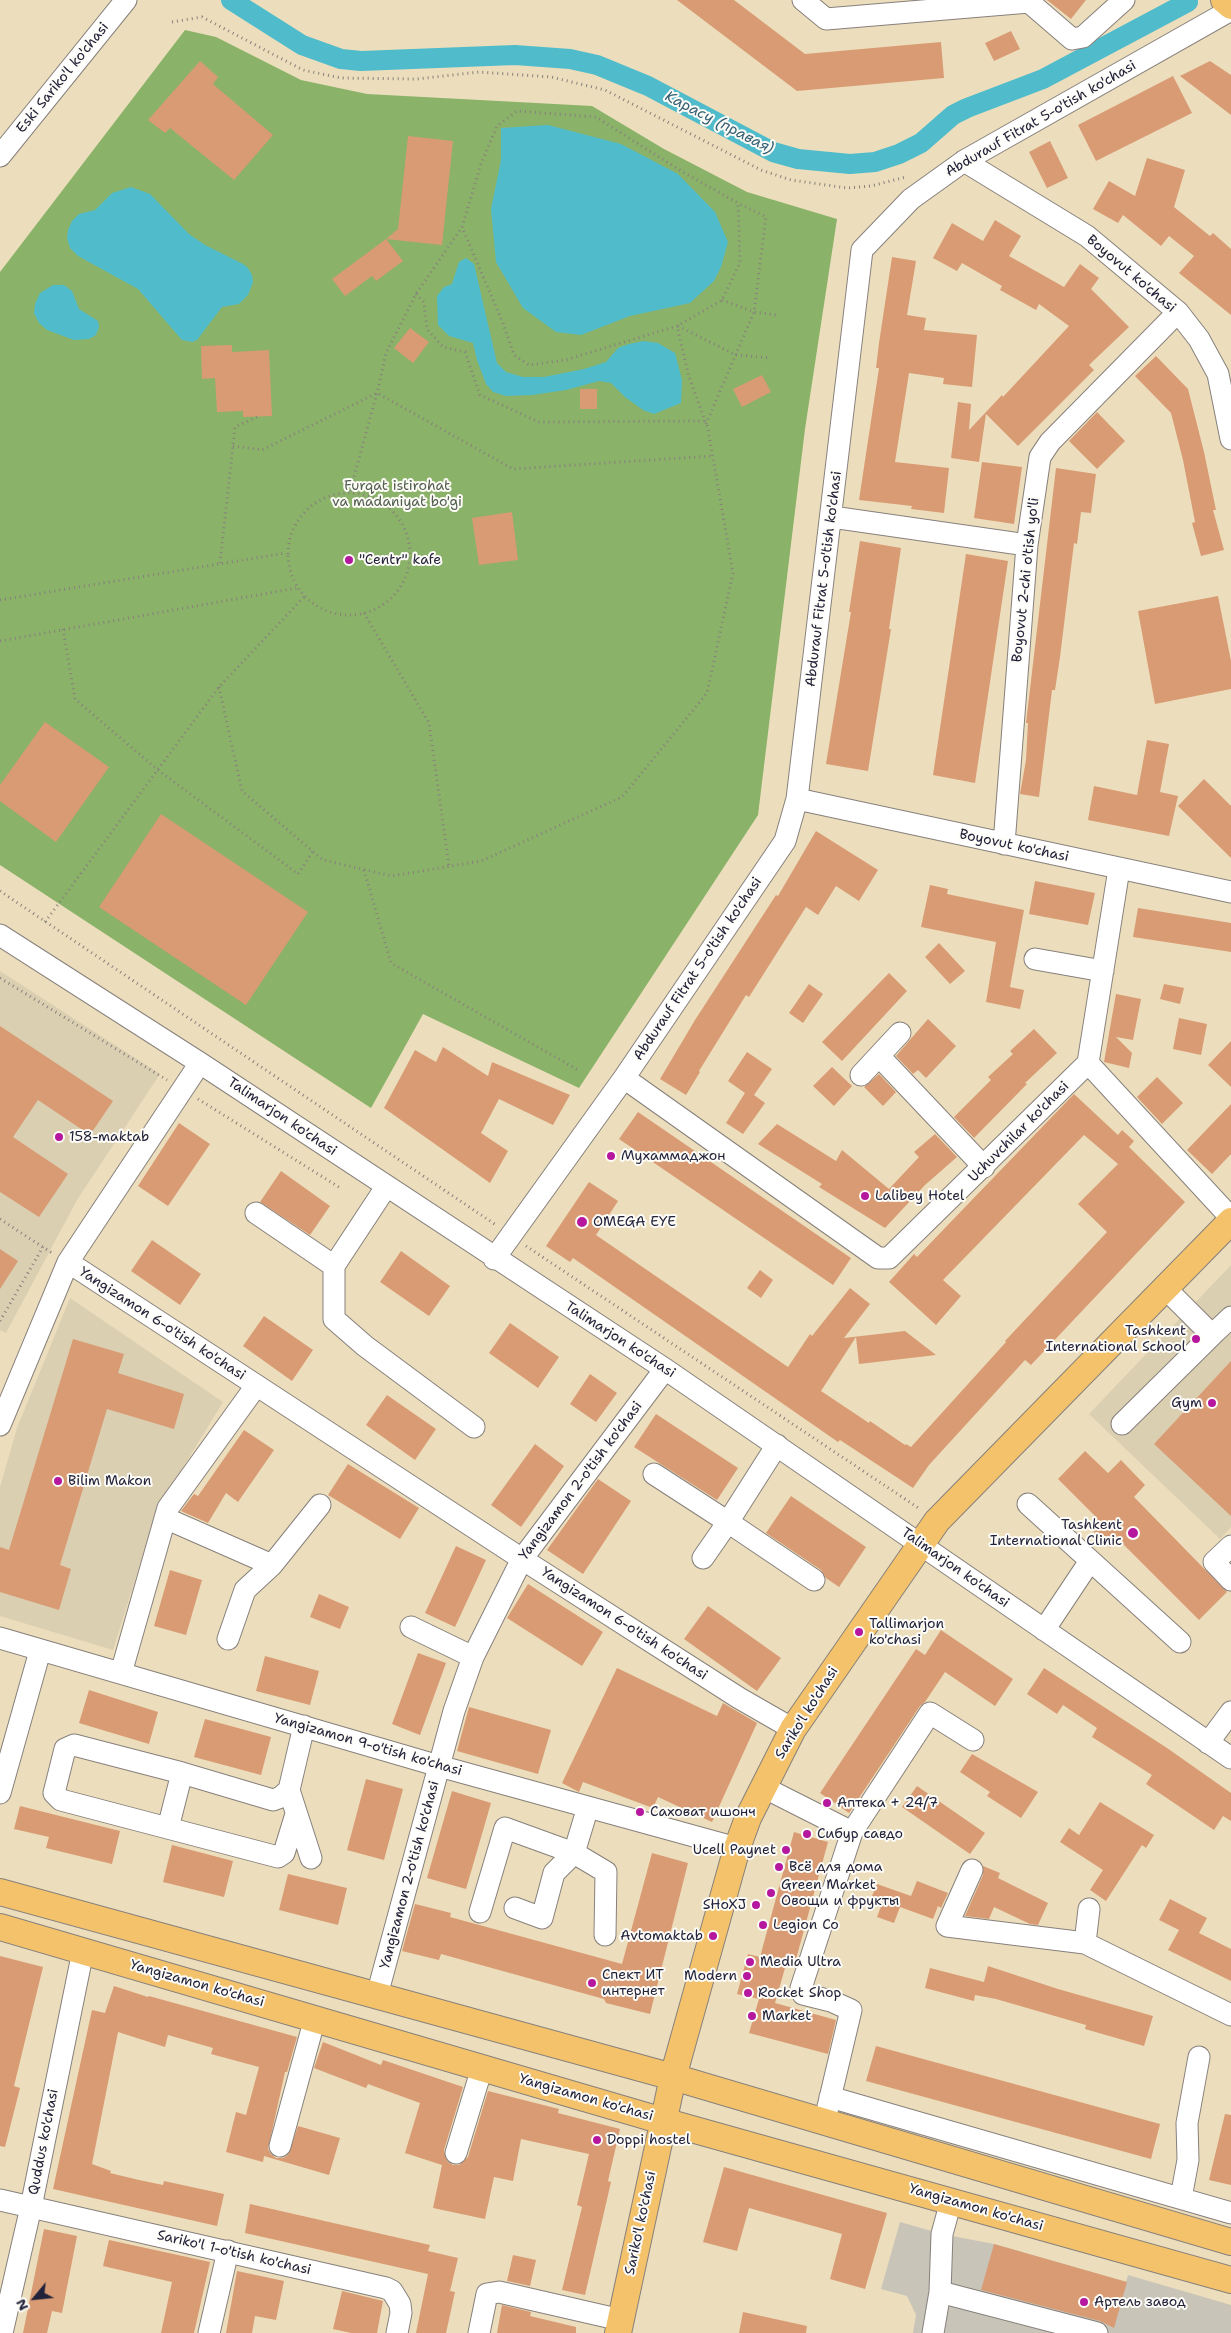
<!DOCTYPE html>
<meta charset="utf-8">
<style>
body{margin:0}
#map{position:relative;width:1231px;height:2333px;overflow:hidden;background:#ecdebc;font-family:"Shantell Sans",sans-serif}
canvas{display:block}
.north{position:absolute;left:10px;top:2273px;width:50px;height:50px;-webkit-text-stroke:4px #fdfcf7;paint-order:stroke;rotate:242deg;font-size:14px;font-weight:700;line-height:20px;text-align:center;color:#22223b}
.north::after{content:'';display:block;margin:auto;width:18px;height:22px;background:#22223b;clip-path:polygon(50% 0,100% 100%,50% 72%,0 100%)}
</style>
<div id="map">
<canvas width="1231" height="2333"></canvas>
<div class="north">N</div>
</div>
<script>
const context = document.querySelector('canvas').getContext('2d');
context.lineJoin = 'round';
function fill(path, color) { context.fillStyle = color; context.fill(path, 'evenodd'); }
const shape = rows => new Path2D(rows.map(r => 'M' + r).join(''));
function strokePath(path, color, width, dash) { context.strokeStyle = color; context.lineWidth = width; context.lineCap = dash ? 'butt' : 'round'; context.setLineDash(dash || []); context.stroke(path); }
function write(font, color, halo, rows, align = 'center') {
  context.font = font + ' "Shantell Sans",sans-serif'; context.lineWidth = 4; context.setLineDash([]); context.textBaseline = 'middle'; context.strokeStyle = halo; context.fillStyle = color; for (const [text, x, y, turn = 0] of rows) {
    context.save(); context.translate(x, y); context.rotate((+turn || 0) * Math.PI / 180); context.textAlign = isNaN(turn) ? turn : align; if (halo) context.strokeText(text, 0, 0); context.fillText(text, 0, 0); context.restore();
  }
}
const built = shape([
 [0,971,160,1074,77,1200,6,1333,0,1330],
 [1231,1265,1231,1527,1220,1539,1089,1414],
 [70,1298,223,1402,157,1510,113,1650,0,1616,0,1487,17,1428]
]);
const industrial = shape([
 [900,2222,942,2234,994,2244,1126,2282,1128,2275,1231,2305,1231,2333,913,2333,916,2315,907,2296,881,2289]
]);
const forest = shape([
 [185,30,216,37,301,80,367,94,592,106,664,149,747,192,837,219,805,429,758,815,579,1088,423,1014,371,1108,0,865,0,272]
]);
const water = shape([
 [548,125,621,144,678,174,715,212,728,242,721,267,714,281,690,303,630,316,581,335,556,332,523,308,496,262,491,209,501,160,501,128],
 [131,187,150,194,189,234,205,245,243,264,248,268,252,275,253,282,248,295,239,304,222,307,197,340,192,342,182,340,138,289,78,256,70,248,67,238,68,230,72,221,79,214,95,210,112,193],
 [466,258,474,264,497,363,506,372,523,377,544,377,584,369,606,362,618,348,629,344,644,341,658,343,675,353,682,380,681,403,654,414,643,410,625,397,611,383,599,381,566,390,532,395,506,396,493,392,486,384,477,360,473,343,449,336,438,325,437,296,444,287,452,284,459,262],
 [53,285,64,285,72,291,79,309,98,321,99,327,96,335,89,339,74,340,47,330,39,323,34,313,35,304,40,293]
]);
const canal = shape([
 [231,0,302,45,341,59,361,61,515,55,570,59,597,65,648,86,773,152,798,159,850,164,875,162,899,154,921,143,953,115,967,108,1043,79,1188,2]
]);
const building = shape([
 [677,0,734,0,805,54,941,42,944,78,797,91],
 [1047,0,1086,0,1071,19],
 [1011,31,1020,49,994,61,985,43],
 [200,61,218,77,213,84,273,135,234,180,170,128,165,133,148,120],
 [1210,61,1231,75,1231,115,1180,76],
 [1173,76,1192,113,1096,161,1078,125],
 [408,136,453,141,442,245,386,239,398,229],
 [1050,141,1068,178,1047,188,1029,152],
 [1147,158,1185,170,1174,207,1210,236,1213,233,1231,249,1231,315,1179,273,1194,256,1169,236,1161,246,1123,215,1118,223,1093,209,1109,181,1135,196],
 [995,220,1021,236,1009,256,1064,287,1080,264,1099,278,1091,289,1129,327,1089,365,1094,370,1018,446,986,414,979,462,951,458,958,402,971,404,969,430,1002,395,1003,397,1069,326,1039,304,1036,310,1000,290,1002,286,962,263,957,271,933,258,952,223,983,241],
 [386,239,403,261,376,281,372,276,345,296,332,279],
 [892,257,916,261,907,315,926,318,924,330,977,335,972,387,943,384,944,378,909,373,895,462,949,468,944,513,911,509,912,506,859,500,879,368,876,368,879,343],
 [410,328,429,342,413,363,394,348],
 [232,345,232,352,269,350,272,416,243,417,243,411,217,412,215,378,202,379,201,346],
 [1156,356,1188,389,1204,452,1216,510,1213,510,1224,550,1201,556,1192,523,1195,522,1183,460,1171,413,1135,376],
 [762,375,771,392,742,407,733,389],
 [580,389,597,389,597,409,580,409],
 [1097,412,1125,441,1097,469,1069,441],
 [982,462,1022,467,1014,524,974,518],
 [1056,468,1096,474,1091,513,1081,512,1077,544,1074,543,1060,657,1055,690,1052,690,1039,797,1020,794,1026,760,1028,723,1026,723],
 [512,512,518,560,479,565,472,518],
 [860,541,901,548,889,629,891,629,868,771,826,764,851,612,849,612],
 [966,554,1008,561,975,783,933,775],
 [1218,596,1231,661,1231,689,1155,704,1138,611],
 [45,722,109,767,56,842,0,801,0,785],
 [1147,740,1169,744,1160,792,1178,796,1169,836,1088,820,1094,786,1137,795],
 [1204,779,1231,806,1231,858,1178,806],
 [161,814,308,912,246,1005,99,907],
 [816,831,878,870,859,901,836,886,818,915,806,907,749,997,746,995,699,1071,700,1072,686,1095,660,1079,695,1020,776,895,778,896],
 [1035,881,1095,893,1088,925,1029,914],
 [930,885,948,889,947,894,1024,910,1010,987,1024,990,1020,1009,986,1002,996,942,921,927],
 [1138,908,1231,923,1231,952,1133,937],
 [939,943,965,971,950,984,925,957],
 [889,973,907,991,842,1061,822,1042],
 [809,984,823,994,803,1023,789,1013],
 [1164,984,1184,988,1180,1004,1160,999],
 [1116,994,1141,999,1133,1040,1116,1037,1132,1053,1129,1068,1104,1062],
 [1179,1018,1207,1024,1201,1055,1173,1049],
 [928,1019,956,1046,926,1078,918,1070,913,1074,896,1056],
 [0,1026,113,1101,90,1135,38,1100,13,1137,68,1174,39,1217,0,1192],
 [1034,1029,1057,1053,1025,1083,1027,1084,974,1138,954,1117,991,1080,988,1077,1013,1054,1010,1051],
 [1231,1041,1231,1087,1208,1065],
 [443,1047,488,1076,492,1062,570,1095,553,1125,499,1099,481,1133,508,1151,490,1183,384,1108,415,1050,436,1062],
 [747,1052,772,1069,754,1095,765,1103,743,1134,726,1123,745,1093,728,1081],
 [832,1067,852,1086,834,1106,813,1086],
 [879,1074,896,1092,883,1106,864,1087],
 [1157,1077,1183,1103,1162,1124,1137,1097],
 [1074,1094,1118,1135,1122,1130,1134,1141,1129,1147,1185,1202,1031,1365,1025,1360,929,1465,913,1488,840,1440,838,1442,573,1258,570,1262,546,1246,589,1182,618,1201,596,1235,788,1367,810,1334,812,1336,850,1288,870,1304,844,1338,905,1331,936,1355,859,1364,856,1337,821,1391,869,1423,870,1421,905,1445,906,1444,911,1447,1006,1342,1005,1341,1107,1232,1078,1204,1118,1164,1084,1135,943,1280,961,1296,936,1325,889,1282,914,1254,917,1257],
 [1231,1104,1231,1154,1212,1174,1187,1150],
 [638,1112,851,1258,833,1285,619,1139],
 [179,1123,210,1144,168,1206,138,1186],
 [777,1124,836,1161,842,1150,889,1189,919,1157,914,1152,935,1134,957,1157,925,1185,885,1228,819,1187,822,1184,758,1144],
 [281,1171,330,1206,310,1235,260,1202],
 [152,1240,201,1274,180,1305,131,1271],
 [0,1249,18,1261,0,1289],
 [401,1251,450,1286,429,1316,380,1282],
 [760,1270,773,1280,761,1298,747,1288],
 [264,1316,313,1350,292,1381,243,1346],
 [510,1323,559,1357,538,1388,489,1353],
 [73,1339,124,1354,118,1373,184,1394,174,1429,107,1409,60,1565,71,1569,59,1610,0,1592,0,1547,9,1550],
 [1231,1361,1231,1516,1154,1444],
 [590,1374,617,1393,596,1422,570,1404],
 [387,1395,436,1429,415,1460,366,1425],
 [656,1414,738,1468,717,1500,634,1447],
 [244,1430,274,1450,238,1502,226,1493,208,1523,181,1511,194,1494,198,1496],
 [535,1444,564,1466,521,1527,491,1505],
 [1085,1451,1108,1473,1121,1460,1145,1485,1134,1497,1227,1592,1199,1620,1119,1540,1110,1548,1089,1527,1098,1519,1058,1479],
 [348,1464,419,1508,400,1539,328,1495],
 [598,1479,631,1501,583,1574,547,1550],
 [791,1496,866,1547,839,1587,826,1578,821,1570,766,1533],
 [456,1546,486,1560,455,1627,425,1613],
 [170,1570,202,1580,186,1635,154,1626],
 [528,1584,603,1632,582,1666,507,1618],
 [319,1594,349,1607,340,1629,310,1617],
 [708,1606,781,1658,757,1691,684,1639],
 [941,1630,1013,1679,995,1706,945,1672,925,1702,920,1706,849,1813,820,1793,916,1649,925,1655],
 [418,1653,446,1663,420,1735,392,1724],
 [265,1656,319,1671,310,1705,256,1691],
 [617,1668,717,1716,723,1703,757,1723,712,1822,658,1797,653,1808,583,1782,579,1792,562,1783],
 [1044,1668,1167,1748,1231,1793,1231,1821,1223,1816,1214,1830,1146,1784,1152,1775,1092,1737,1097,1728,1063,1705,1057,1714,1027,1694],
 [89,1690,158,1712,149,1744,79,1723],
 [469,1707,551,1730,538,1774,457,1751],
 [205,1719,271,1737,261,1775,194,1757],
 [972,1754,1038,1792,1021,1818,987,1796,990,1792,960,1772],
 [366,1779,403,1789,384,1860,347,1850],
 [917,1786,985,1833,970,1854,902,1807],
 [452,1791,491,1803,466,1889,427,1878],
 [1100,1802,1154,1835,1146,1848,1142,1845,1106,1901,1090,1890,1103,1870,1060,1842,1069,1828,1079,1835],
 [20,1806,120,1831,112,1864,46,1848,49,1837,14,1829],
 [794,1832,828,1842,795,1963,787,1961,775,2003,836,2020,828,2054,749,2033,759,1999,737,1994,748,1954,760,1957],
 [172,1845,233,1861,224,1897,163,1882],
 [652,1853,688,1863,650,2014,606,2003,604,1999,441,1954,439,1960,402,1951,415,1904,451,1913,450,1917,622,1964],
 [983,1866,1000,1873,998,1878,1048,1903,1038,1925,1030,1924,994,1907,989,1919,965,1916,983,1875],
 [288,1874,347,1888,338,1925,279,1910],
 [917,1881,948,1893,941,1908,938,1906,933,1919,900,1907,894,1923,877,1917,883,1901,872,1896,877,1884,911,1896],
 [1170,1899,1207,1918,1199,1933,1231,1949,1231,1981,1168,1950,1179,1930,1159,1920],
 [0,1956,43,1967,14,2086,20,2088,5,2147,0,2146],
 [988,1966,1058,1989,1153,2016,1144,2046,1085,2029,1086,2025,996,1999,975,1995,974,2001,925,1988,930,1968,984,1982],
 [114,1986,148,1997,149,1996,297,2037,287,2072,285,2072,268,2149,271,2154,276,2158,283,2158,288,2155,298,2126,340,2138,329,2175,264,2156,263,2162,226,2152,236,2112,246,2115,259,2067,211,2054,213,2048,168,2035,165,2047,118,2032,92,2164,111,2171,110,2173,139,2180,163,2185,164,2181,224,2194,217,2226,53,2189,92,2010,105,2013],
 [323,2042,381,2065,383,2060,463,2087,444,2150,447,2161,453,2165,459,2165,468,2157,488,2091,559,2109,558,2113,620,2129,608,2181,611,2182,585,2295,562,2290,582,2207,577,2205,589,2154,521,2139,513,2181,494,2177,485,2219,433,2208,442,2165,405,2153,420,2103,368,2084,366,2088,314,2068],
 [876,2046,1160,2124,1151,2159,866,2081],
 [1225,2114,1231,2115,1231,2185,1209,2180],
 [724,2167,887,2213,865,2289,830,2279,842,2234,749,2208,737,2251,703,2242],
 [250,2204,430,2245,428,2251,458,2258,450,2291,455,2292,446,2333,416,2333,428,2274,245,2233],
 [44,2229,77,2236,62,2313,52,2311,47,2333,23,2333],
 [109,2240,210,2262,194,2333,161,2333,172,2282,103,2266],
 [994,2244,1127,2282,1114,2328,1100,2321,981,2290],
 [513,2255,536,2260,530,2286,507,2281],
 [237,2271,284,2281,276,2320,255,2316,252,2333,226,2333],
 [342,2291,383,2301,377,2333,351,2333,333,2329],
 [502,2305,531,2312,530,2316,576,2327,576,2333,497,2333],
 [743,2312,807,2326,806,2333,739,2333]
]);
const path = shape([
 [172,22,202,17,303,70,341,78,417,79,479,72,551,77,605,90,761,170,791,180,847,188,871,186,906,177],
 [416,294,424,302,427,329,443,347,465,352,480,395,539,422,705,421],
 [722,300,754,312,776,315],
 [678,326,736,355,771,358],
 [706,424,754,312,766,217,738,203],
 [233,446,262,450,377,393,513,469,712,456],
 [350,491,377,393,386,353,416,294,462,227,481,164,497,126,517,111,596,117,681,171,738,203,740,263,722,300,677,326,565,360,529,365,514,355,503,323,462,227],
 '288 554a61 61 0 1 1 122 0a61 61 0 1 1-122 0Z',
 [220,563,235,427,257,417],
 [0,600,286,553],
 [364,613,429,723,449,866],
 [63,629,75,699,158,770,298,874,313,851],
 [0,641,297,588],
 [219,687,242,791,323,860,392,876,481,861,622,797,707,693,733,573,708,429,689,377,677,326],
 [364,870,391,963,578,1070],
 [0,891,496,1225],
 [45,922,219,687,304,597],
 [0,978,167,1080],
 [198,1099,342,1189],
 [0,1219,52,1253],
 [526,1246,920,1509],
 [0,1321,43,1247]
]);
const minor = shape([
 [803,0,826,19,1029,2,1072,39,1083,37,1124,0],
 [0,156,126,0],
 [964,161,1087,236,1178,312,1199,339,1218,374,1231,439],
 [832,517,1027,545],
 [797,799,1231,892],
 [1004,844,1027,545,1040,457,1050,442,1178,312],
 [0,935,200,1063,665,1369,1231,1758],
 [1035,959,1103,971],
 [879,1056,984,1167],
 [1088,1063,1231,1218],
 [861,1075,900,1033],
 [624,1078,878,1258,889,1258,1088,1063,1119,869],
 [386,1187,334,1266,334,1319,365,1346,474,1427],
 [256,1213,334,1266],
 [494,1259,624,1078,785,841,797,799,862,250,911,199,964,161,1231,10],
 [68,1262,522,1559,739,1698,793,1729],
 [1212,1335,1231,1317],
 [1122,1424,1212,1335,1165,1288],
 [0,1425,68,1262,200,1063],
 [654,1474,728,1522,777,1445],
 [1028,1504,1180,1642],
 [165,1518,272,1565,320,1505],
 [1231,1546,1214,1562,1231,1580],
 [703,1558,728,1522,814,1580],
 [411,1627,473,1657],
 [1044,1630,1090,1561],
 [0,1638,439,1766,737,1848],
 [228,1639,245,1590,272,1565],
 [121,1673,168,1508,256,1386],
 [304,1726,289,1790,311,1858],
 [1208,1743,1231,1712],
 [763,1787,852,1832,930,1713,973,1740],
 [289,1790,281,1797,273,1800,182,1773,74,1745,65,1749,54,1793,61,1800,278,1857,284,1853,296,1814],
 [0,1793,40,1651],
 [168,1828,182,1773],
 [972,1870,947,1926,1085,1943,1231,2015],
 [515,1908,542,1918,554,1873,574,1853,588,1807],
 [480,1912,505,1828,574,1853,606,1872,605,1935],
 [1085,1943,1089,1909],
 [377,1995,454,1711,473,1657,522,1559,665,1369],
 [830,2097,1231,2213],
 [827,2111,851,2010,831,2001,803,1994,801,1988,852,1832],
 [280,2146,315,2018],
 [456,2153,482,2068],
 [1181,2198,1188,2160,1187,2123,1199,2057],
 [0,2200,386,2288,392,2291,400,2304,401,2313,397,2333],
 [940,2292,1097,2333],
 [2,2333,31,2207,83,1951],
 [209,2333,228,2251],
 [479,2333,487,2294,499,2292,621,2320],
 [933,2333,940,2292,942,2234,951,2201]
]);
const major = shape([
 [1224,0,1231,6],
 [0,1892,673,2077,1231,2242],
 [0,1927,663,2121,1231,2280],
 [618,2333,673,2077,737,1848,748,1818,793,1729,937,1521,1231,1221]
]);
const markers = [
 [349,560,5,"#b5179e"],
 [59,1137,5,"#b5179e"],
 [611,1156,5,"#b5179e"],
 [865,1196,5,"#b5179e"],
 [582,1222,6,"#b5179e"],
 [1196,1339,5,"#b5179e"],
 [1212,1403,5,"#b5179e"],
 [58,1481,5,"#b5179e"],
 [1133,1533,6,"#b5179e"],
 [859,1632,5,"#b5179e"],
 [827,1803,5,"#b5179e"],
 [640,1812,5,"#b5179e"],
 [807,1834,5,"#b5179e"],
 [786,1850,5,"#b5179e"],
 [779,1867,5,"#b5179e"],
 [771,1893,5,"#b5179e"],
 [756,1905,5,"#b5179e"],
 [763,1925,5,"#b5179e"],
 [713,1936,5,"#b5179e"],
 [750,1962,5,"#b5179e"],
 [747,1976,5,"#b5179e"],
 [592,1983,5,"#b5179e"],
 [748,1993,5,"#b5179e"],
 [752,2016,5,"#b5179e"],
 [597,2140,5,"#b5179e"],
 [1084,2302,5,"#b5179e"]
];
const streetNames = [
 ["Eski Sariko'l ko'chasi",63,78,-51],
 ["Abdurauf Fitrat 5-o'tish ko'chasi",1041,119,-30],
 ["Boyovut ko'chasi",1131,274,40],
 ["Abdurauf Fitrat 5-o'tish ko'chasi",824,579,-83],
 ["Boyovut 2-chi o'tish yo'li",1026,580,-84],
 ["Boyovut ko'chasi",1014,846,12],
 ["Abdurauf Fitrat 5-o'tish ko'chasi",698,969,-56],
 ["Talimarjon ko'chasi",282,1117,34],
 ["Uchuvchilar ko'chasi",1019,1132,-45],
 ["Yangizamon 6-o'tish ko'chasi",162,1324,33],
 ["Talimarjon ko'chasi",620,1340,33],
 ["Yangizamon 2-o'tish ko'chasi",581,1481,-53],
 ["Talimarjon ko'chasi",955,1568,35],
 ["Yangizamon 6-o'tish ko'chasi",624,1624,33],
 ["Sariko'l ko'chasi",807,1713,-58],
 ["Yangizamon 9-o'tish ko'chasi",368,1745,16],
 ["Yangizamon 2-o'tish ko'chasi",410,1875,-75],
 ["Yangizamon ko'chasi",197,1984,16],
 ["Yangizamon ko'chasi",586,2098,16],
 ["Quddus ko'chasi",44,2142,-79],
 ["Yangizamon ko'chasi",976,2208,16],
 ["Sariko'l ko'chasi",641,2223,-78],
 ["Sariko'l 1-o'tish ko'chasi",234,2253,13]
];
const parkNames = [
 ["Furqat istirohat",397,486],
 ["va madaniyat bo'gi",397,502]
];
const poiNames = [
 ["\"Centr\" kafe",359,560],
 ["158-maktab",69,1137],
 ["Мухаммаджон",621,1156],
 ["Lalibey Hotel",875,1196],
 ["OMEGA EYE",593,1222],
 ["Tashkent",1186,1331,"right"],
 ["International School",1186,1347,"right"],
 ["Gym",1202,1403,"right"],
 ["Bilim Makon",68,1481],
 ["Tashkent",1122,1525,"right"],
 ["International Clinic",1122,1541,"right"],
 ["Tallimarjon",869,1624],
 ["ko'chasi",869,1640],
 ["Аптека + 24/7",837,1803],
 ["Саховат ишонч",650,1812],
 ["Сибур савдо",817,1834],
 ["Ucell Paynet",776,1850,"right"],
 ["Всё для дома",789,1867],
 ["Green Market",781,1885],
 ["Овощи и фрукты",781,1901],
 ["SHoXJ",746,1905,"right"],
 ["Legion Co",773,1925],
 ["Avtomaktab",703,1936,"right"],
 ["Media Ultra",760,1962],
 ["Спект ИТ",602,1975],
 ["интернет",602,1991],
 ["Modern",737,1976,"right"],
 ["Rocket Shop",758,1993],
 ["Market",762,2016],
 ["Doppi hostel",607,2140],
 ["Артель завод",1094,2302]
];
const waterNames = [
 ["Карасу (правая)",719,123,27]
];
fill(built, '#dbcfb2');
fill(industrial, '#c8c4b8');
fill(forest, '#8ab269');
fill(water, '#50bccb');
strokePath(canal, '#50bccb', 20);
fill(building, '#d99b74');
strokePath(minor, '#87807c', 23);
strokePath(major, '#87807c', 28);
strokePath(path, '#87807c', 3, [1, 4]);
strokePath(minor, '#fff', 21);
strokePath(major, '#f3c26a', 26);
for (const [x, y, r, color] of markers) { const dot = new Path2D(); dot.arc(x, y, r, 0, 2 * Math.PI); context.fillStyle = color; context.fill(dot); strokePath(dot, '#fdfcf7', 2); }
write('14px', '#22223b', '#fdfcf7', streetNames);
write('14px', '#535f51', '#fdfcf7', parkNames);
write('14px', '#22223b', '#fdfcf7', poiNames, 'left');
write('italic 15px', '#346075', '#fdfcf7', waterNames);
</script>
